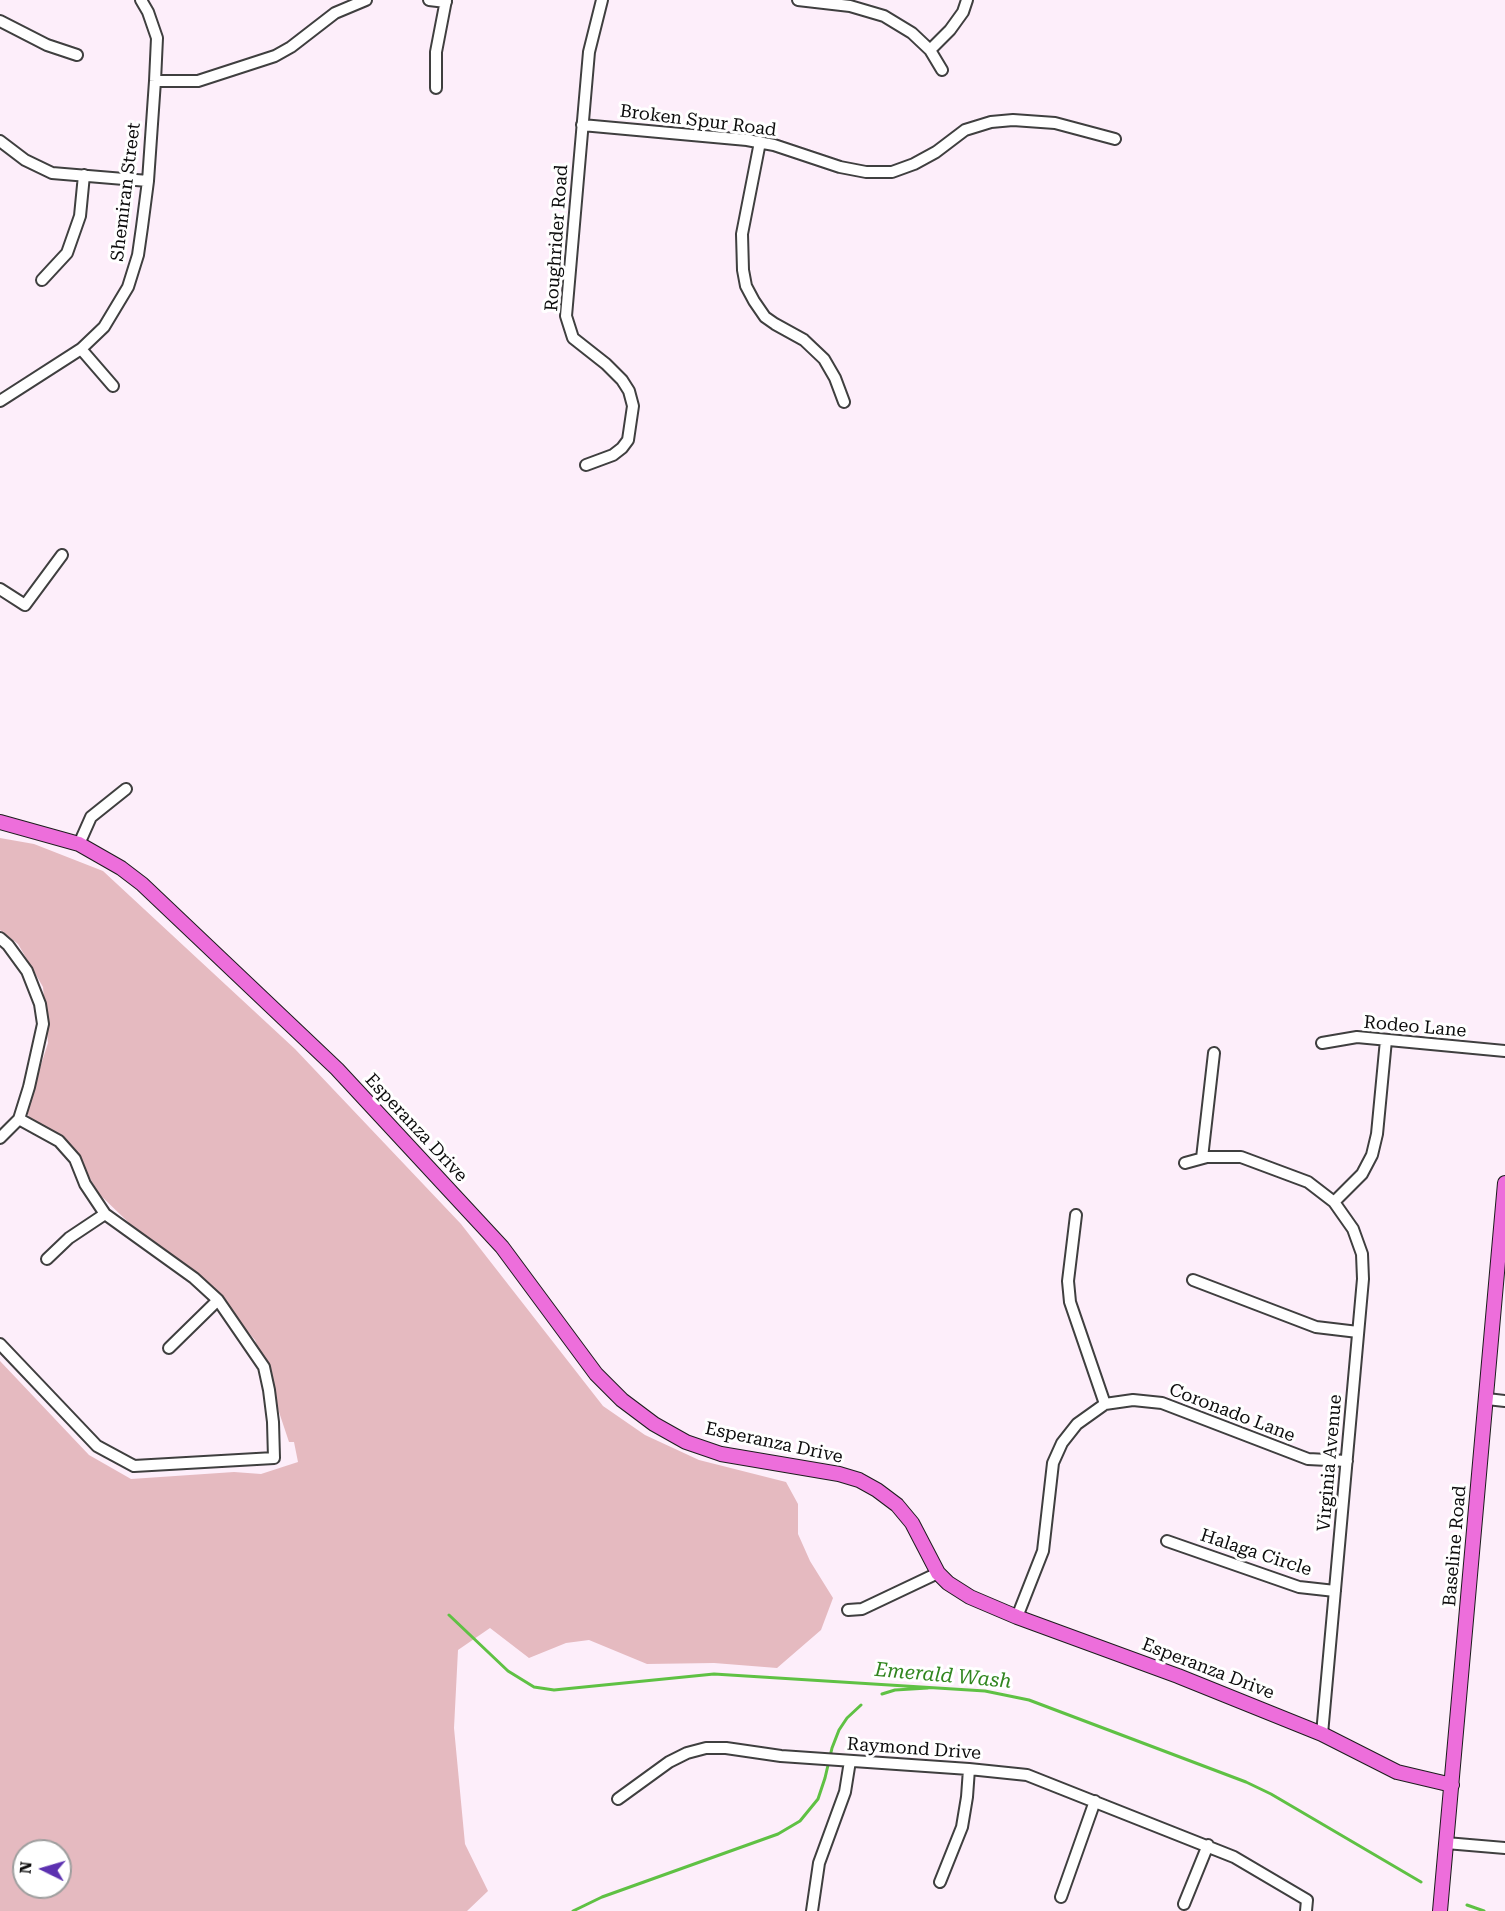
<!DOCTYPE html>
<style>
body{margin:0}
#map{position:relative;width:1505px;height:1911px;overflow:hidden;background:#fdeefa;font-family:"Roboto Serif",serif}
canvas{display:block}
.north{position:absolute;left:12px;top:1839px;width:60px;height:60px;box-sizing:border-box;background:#fff;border:2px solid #9e9e9e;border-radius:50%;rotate:275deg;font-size:16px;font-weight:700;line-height:24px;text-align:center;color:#0c0c0c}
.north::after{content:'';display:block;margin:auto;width:21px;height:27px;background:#5c31b0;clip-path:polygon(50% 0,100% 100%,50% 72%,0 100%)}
</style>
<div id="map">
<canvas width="1505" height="1911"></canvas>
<div class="north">N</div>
</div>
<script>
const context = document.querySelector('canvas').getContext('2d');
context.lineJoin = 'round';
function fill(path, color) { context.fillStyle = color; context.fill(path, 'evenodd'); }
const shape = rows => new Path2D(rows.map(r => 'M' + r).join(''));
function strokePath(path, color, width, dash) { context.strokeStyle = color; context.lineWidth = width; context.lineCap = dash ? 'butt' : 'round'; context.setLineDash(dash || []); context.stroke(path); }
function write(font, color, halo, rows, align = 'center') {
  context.font = font + ' "Roboto Serif",serif'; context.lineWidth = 6; context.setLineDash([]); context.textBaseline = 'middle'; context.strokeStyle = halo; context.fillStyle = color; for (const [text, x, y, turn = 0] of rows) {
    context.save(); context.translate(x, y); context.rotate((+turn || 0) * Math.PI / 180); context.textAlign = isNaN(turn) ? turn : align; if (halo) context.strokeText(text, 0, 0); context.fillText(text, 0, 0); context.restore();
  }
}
const green = shape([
 [0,838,34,844,103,871,295,1049,461,1224,603,1406,645,1435,699,1460,786,1482,798,1504,798,1534,810,1561,833,1598,821,1630,777,1668,714,1663,647,1664,589,1640,566,1643,529,1658,490,1628,458,1650,454,1728,465,1844,488,1891,467,1911,0,1911,0,1361,89,1455,131,1479,234,1472,261,1474,298,1462,294,1442,289,1442,255,1340,213,1292,150,1243,99,1194,79,1159,29,1120,27,1108,48,1043,43,987,18,944,0,930],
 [24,1851,60,1851,60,1887,24,1887]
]);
const stream = shape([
 [449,1615,508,1671,534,1687,554,1690,714,1674,985,1691,1029,1700,1246,1782,1271,1794,1421,1882],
 [882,1694,895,1690,928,1688],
 [1467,1905,1484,1911],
 [573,1911,602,1897,778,1834,800,1821,818,1799,825,1778,832,1748,839,1730,847,1718,861,1705]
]);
const minor = shape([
 [429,0,446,2],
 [798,0,850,6,884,16,912,33,930,50,942,70],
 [0,21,47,45,77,55],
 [930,50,950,30,963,12,967,0],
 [155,81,198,81,275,56,291,47,335,13,366,0],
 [436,88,436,52,446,0],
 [582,125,747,140,774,145,840,167,866,172,892,172,914,164,936,152,965,130,991,122,1013,120,1055,123,1115,139],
 [0,141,25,160,52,173,148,181],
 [760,142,742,234,743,270,746,286,754,301,765,317,775,324,804,340,824,359,835,378,844,402],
 [42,280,67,253,80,216,84,175],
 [81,349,113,386],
 [0,401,81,349,104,327,128,287,138,255,142,227,148,181,155,81,157,38,148,12,141,0],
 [586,465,613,455,622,448,628,440,633,406,629,391,622,380,606,364,573,338,566,316,589,52,602,0],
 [0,589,25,605,62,555],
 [79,844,91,817,126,789],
 [0,938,8,945,27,971,40,1004,43,1024,29,1087,19,1119,0,1138],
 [1322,1043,1357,1037,1505,1051],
 [1202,1158,1214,1053],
 [1185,1163,1207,1157,1241,1157,1308,1182,1334,1202,1353,1229,1362,1254,1363,1279,1322,1734],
 [1334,1202,1362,1174,1372,1155,1377,1134,1386,1040],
 [1076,1215,1068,1281,1070,1302,1105,1404],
 [47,1259,69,1238,105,1214],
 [1193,1280,1316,1327,1358,1332],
 [0,1344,97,1446,134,1466,274,1458,273,1422,269,1390,264,1367,218,1300,194,1278,105,1214,85,1184,75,1159,59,1141,19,1119],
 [169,1348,218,1300],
 [1487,1399,1505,1401],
 [1167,1541,1299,1587,1335,1591],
 [848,1610,862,1609,938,1573],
 [1017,1617,1043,1551,1053,1463,1062,1443,1077,1424,1105,1404,1133,1400,1162,1403,1308,1459,1347,1461],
 [618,1799,669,1762,687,1753,706,1748,726,1748,781,1756,969,1769,1027,1775,1234,1857,1307,1900,1306,1911],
 [1446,1843,1505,1848],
 [940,1882,962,1827,967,1797,969,1769],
 [1061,1897,1095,1801],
 [1184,1904,1208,1845],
 [812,1911,819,1863,845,1792,850,1761]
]);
const major = shape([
 [0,822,79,844,121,868,142,884,337,1069,502,1247,596,1374,622,1400,654,1424,686,1442,721,1454,839,1474,859,1480,877,1490,897,1505,912,1523,938,1573,948,1583,970,1597,1017,1617,1178,1676,1322,1734,1397,1772,1452,1785],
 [1440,1911,1505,1183]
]);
const streetNames = [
 ["Broken Spur Road",698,121,7],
 ["Shemiran Street",126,192,-83],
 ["Roughrider Road",557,238,-86],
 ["Rodeo Lane",1415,1027,5],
 ["Esperanza Drive",416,1128,47],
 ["Coronado Lane",1232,1413,21],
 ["Esperanza Drive",774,1443,12],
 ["Virginia Avenue",1330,1463,-85],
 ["Baseline Road",1455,1546,-85],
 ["Halaga Circle",1256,1553,18],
 ["Esperanza Drive",1208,1669,21],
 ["Raymond Drive",914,1749,4]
];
const waterNames = [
 ["Emerald Wash",943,1676,5]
];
fill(green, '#e5bac0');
strokePath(stream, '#5fc144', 3);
strokePath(minor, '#3f3f3f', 14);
strokePath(major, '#1d1d1d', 16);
strokePath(minor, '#fff', 10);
strokePath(major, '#ed6edb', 14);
write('18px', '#0c0c0c', '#fff', streetNames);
write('italic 20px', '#31861f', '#fff', waterNames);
</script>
